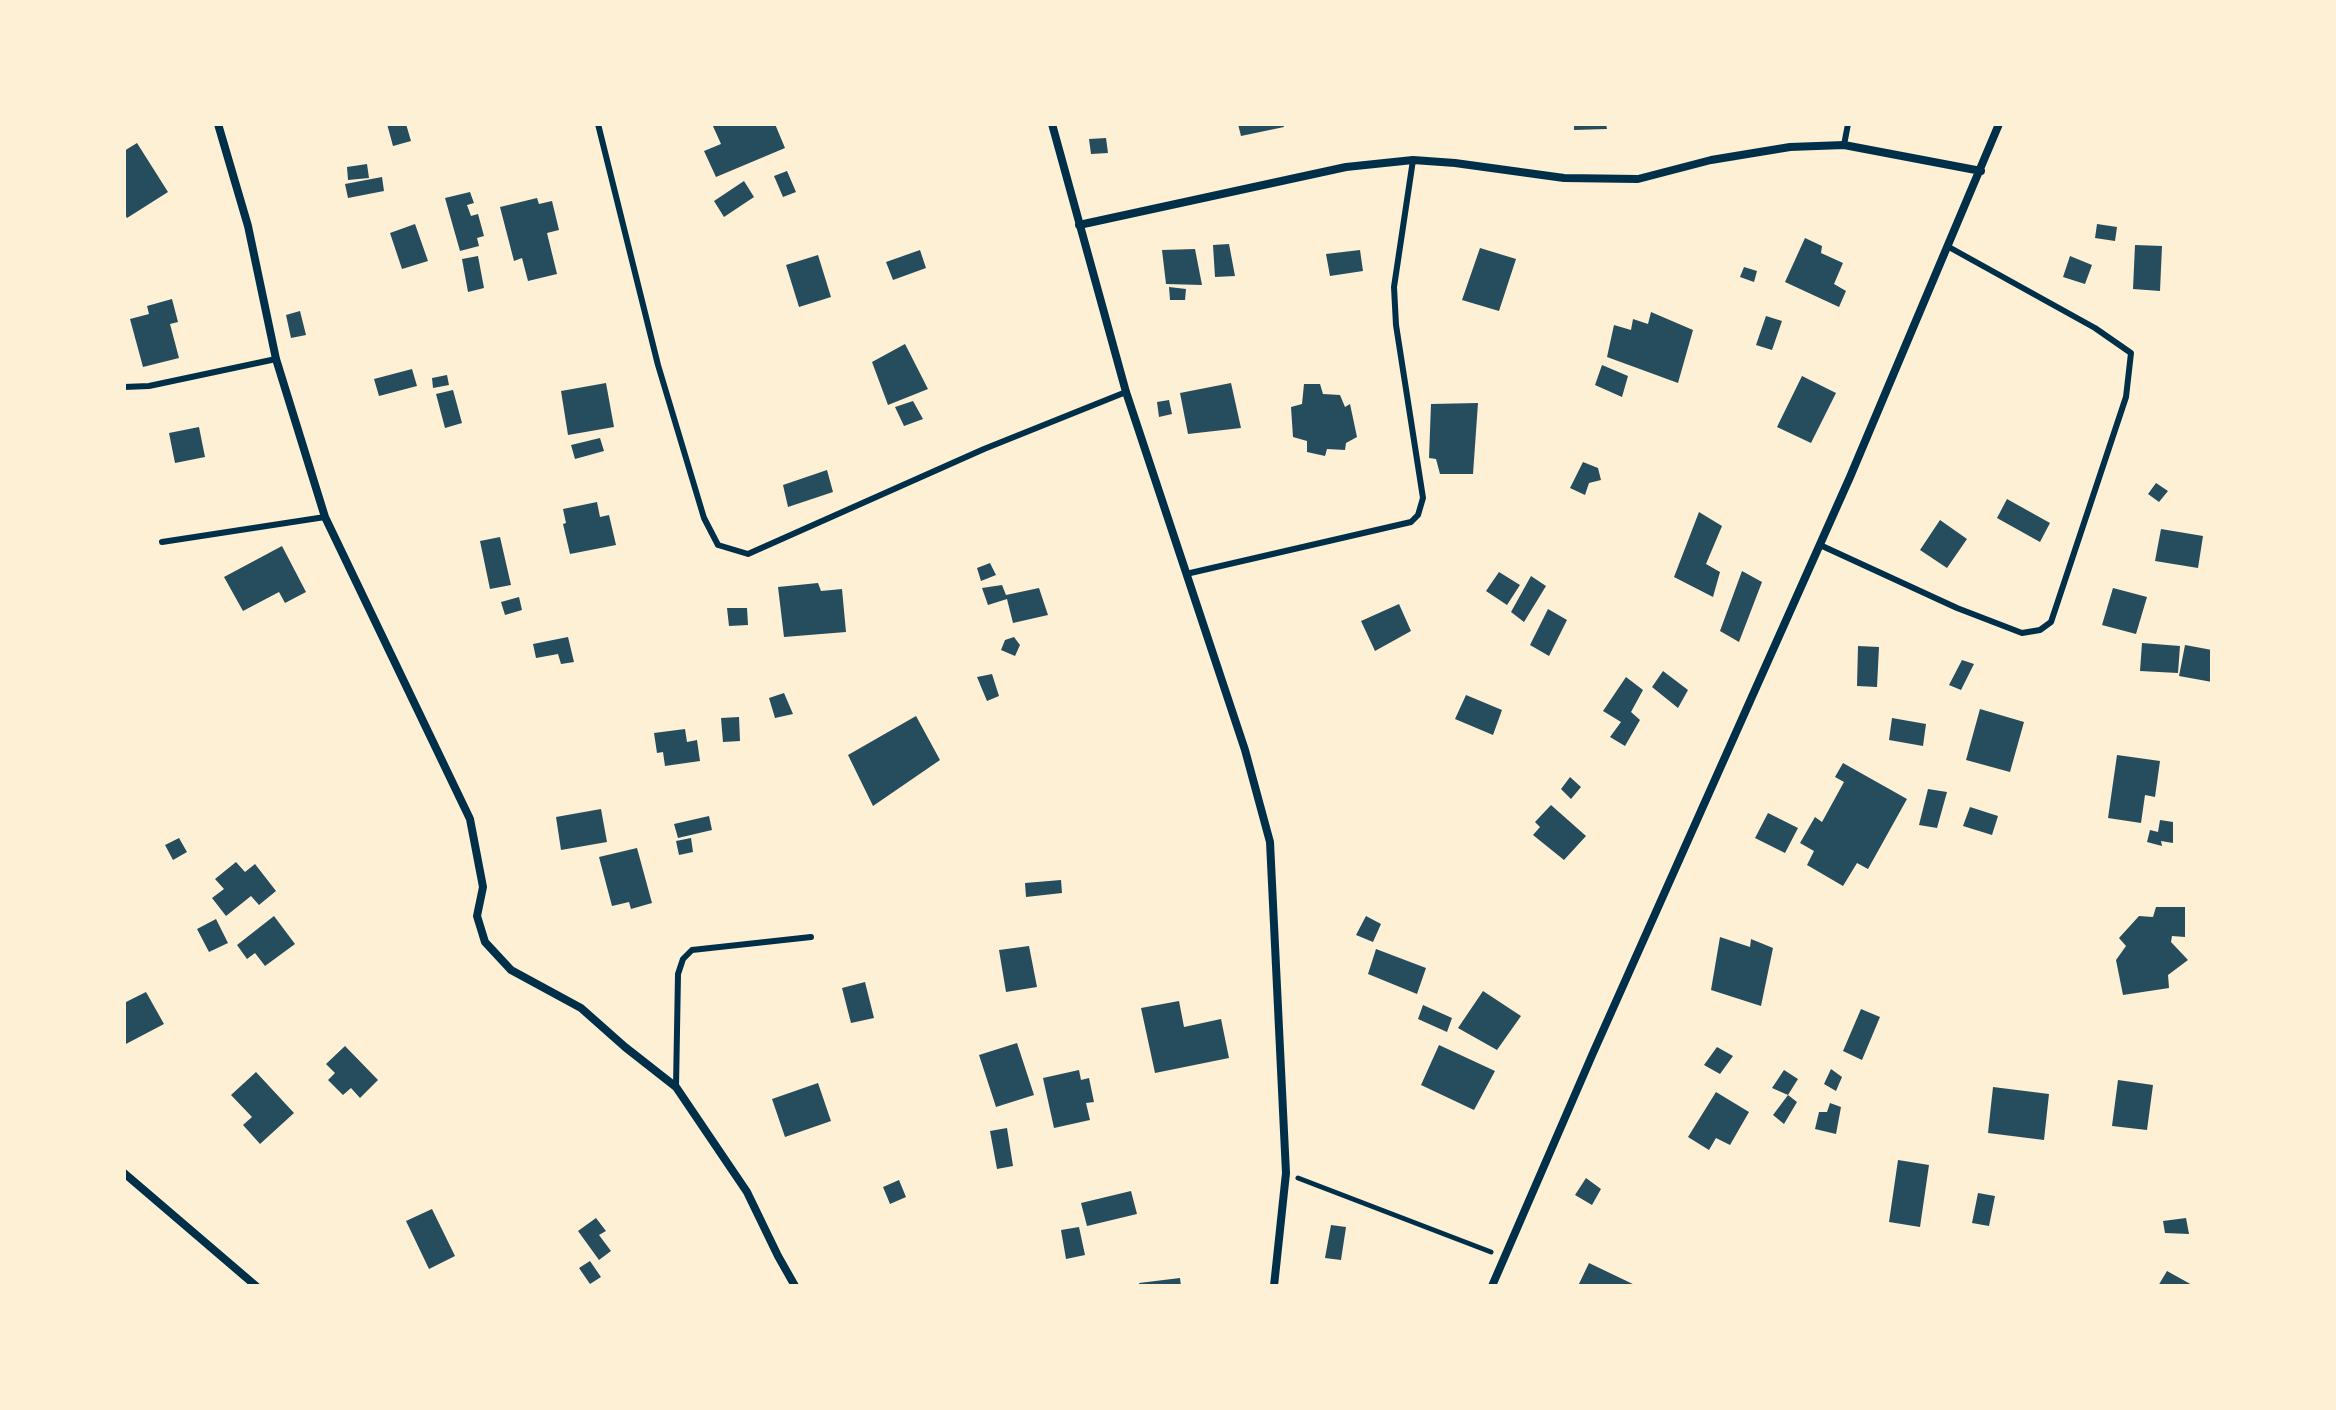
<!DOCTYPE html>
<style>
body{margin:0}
#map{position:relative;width:2336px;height:1410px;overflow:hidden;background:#fdf0d5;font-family:"Golos Text",sans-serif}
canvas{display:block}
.frame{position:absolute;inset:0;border:126px solid #fdf0d5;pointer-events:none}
</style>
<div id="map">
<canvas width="2336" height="1410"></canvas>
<div class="frame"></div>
</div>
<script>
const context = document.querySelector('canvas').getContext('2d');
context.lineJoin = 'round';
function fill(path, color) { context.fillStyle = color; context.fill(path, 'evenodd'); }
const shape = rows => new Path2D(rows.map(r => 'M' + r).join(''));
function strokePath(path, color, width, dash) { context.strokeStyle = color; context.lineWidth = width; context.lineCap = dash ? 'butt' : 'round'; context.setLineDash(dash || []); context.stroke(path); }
const building = shape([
 [387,124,406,124,411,141,393,146],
 [712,124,775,124,785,148,716,177,704,151,721,144],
 [1238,124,1283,124,1284,127,1241,136],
 [1574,124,1606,124,1607,129,1574,130],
 [1106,138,1108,153,1091,154,1089,139],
 [137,143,168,192,127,218,124,213,124,151],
 [367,164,369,178,348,180,347,167],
 [787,171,796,192,783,197,774,176],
 [382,177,384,191,348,198,345,184],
 [744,181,754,197,724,217,714,201],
 [470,192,474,203,467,205,471,216,478,214,484,236,477,238,479,246,460,251,445,198],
 [537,198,539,204,552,201,559,230,547,233,557,274,528,281,522,258,514,261,500,207],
 [415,224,428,261,402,269,390,233],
 [2097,224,2117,227,2115,241,2095,238],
 [1805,238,1822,246,1821,253,1843,263,1834,284,1846,291,1839,307,1785,282],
 [1229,244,1235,276,1215,277,1213,245],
 [2135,245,2162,246,2160,291,2133,289],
 [1480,248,1516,259,1499,311,1462,300],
 [1195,249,1202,285,1166,284,1162,250],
 [920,250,926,268,893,280,886,262],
 [1360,250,1363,271,1330,276,1326,254],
 [818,255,831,297,799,307,786,265],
 [478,256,484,288,468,292,462,259],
 [2070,256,2092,265,2085,284,2063,277],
 [1744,267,1757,271,1754,282,1740,277],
 [1169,287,1186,289,1185,300,1170,300],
 [172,299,178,322,170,324,179,358,143,367,130,319,149,314,147,306],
 [300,311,306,335,291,338,286,315],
 [1651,312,1693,330,1678,383,1607,357,1614,325,1631,330,1633,319,1648,324],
 [1766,316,1782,321,1772,350,1756,345],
 [905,344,928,389,888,405,872,362],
 [1602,365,1628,376,1622,397,1595,385],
 [412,369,417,386,379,396,374,379],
 [447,375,449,385,433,388,432,378],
 [1802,376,1836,393,1811,443,1777,427],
 [606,383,614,427,568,435,561,391],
 [1231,383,1241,428,1188,434,1180,393],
 [1304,384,1320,384,1323,394,1340,395,1345,407,1350,404,1357,437,1346,443,1345,450,1327,449,1325,456,1307,452,1307,441,1293,437,1291,407,1302,404],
 [453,390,462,423,445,428,436,394],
 [1169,400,1172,414,1159,417,1157,402],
 [913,401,923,419,904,426,895,407],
 [1478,403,1473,474,1440,474,1436,459,1429,458,1431,404],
 [199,427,205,457,175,463,169,433],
 [600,438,604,451,575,459,571,445],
 [1583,462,1598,468,1601,480,1589,483,1585,495,1570,488],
 [827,470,833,492,788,507,783,485],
 [2156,483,2168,491,2159,502,2148,494],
 [2007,499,2050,523,2040,542,1997,518],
 [597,502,600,517,609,515,616,545,570,554,563,524,566,523,563,509],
 [1699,512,1722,526,1706,564,1720,572,1713,597,1674,577],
 [1940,520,1967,539,1947,568,1920,550],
 [2161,529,2203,536,2198,568,2155,561],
 [500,537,511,585,490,589,480,541],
 [282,546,306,592,285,603,279,592,243,611,224,577],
 [990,563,996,575,981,581,977,568],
 [1742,571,1762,582,1739,642,1720,631],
 [1499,572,1520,585,1507,605,1486,591],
 [1531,576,1546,586,1524,622,1511,612],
 [818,583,821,591,842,589,846,632,784,637,778,587],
 [1002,585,1006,595,1039,588,1048,615,1013,623,1007,599,988,605,982,588],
 [2113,588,2147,597,2136,634,2102,625],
 [519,597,522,610,505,615,501,602],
 [1399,604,1411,631,1375,651,1361,621],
 [727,608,747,608,748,625,729,626],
 [1548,609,1567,620,1549,656,1530,645],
 [568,637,574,662,561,664,558,654,536,658,533,644],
 [1014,637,1020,645,1015,656,1001,650,1005,640],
 [2142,643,2180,646,2178,673,2140,671],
 [2185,645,2212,650,2212,682,2179,676],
 [1858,646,1879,647,1877,687,1857,686],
 [1962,660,1974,664,1961,690,1949,685],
 [1663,671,1688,690,1678,708,1652,687],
 [992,674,999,696,987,701,977,677],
 [1626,677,1643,690,1631,712,1640,720,1625,746,1610,737,1621,722,1603,711],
 [784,693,793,714,775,718,769,698],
 [1466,695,1502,710,1493,735,1455,719],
 [1980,709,2024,722,2010,772,1966,760],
 [916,716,940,760,873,806,848,755],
 [739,717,740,741,723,742,721,718],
 [1892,718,1926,724,1923,746,1889,740],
 [685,729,687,742,697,740,700,761,665,766,663,752,657,753,654,733],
 [2117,755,2160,761,2155,797,2145,795,2141,823,2108,818],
 [1843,763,1907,799,1868,869,1857,863,1843,886,1807,865,1814,851,1800,843,1815,817,1822,822,1844,782,1835,777],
 [1570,777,1581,787,1571,799,1561,789],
 [1928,789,1947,792,1937,828,1919,825],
 [1551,805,1586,836,1564,860,1533,835,1540,827,1535,822],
 [1970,807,1998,816,1992,835,1963,826],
 [601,809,607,842,561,850,556,817],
 [1768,813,1798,828,1785,853,1755,838],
 [709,816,712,830,678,838,674,824],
 [2160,820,2173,822,2173,843,2161,841,2162,846,2147,842,2150,830,2158,832],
 [179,838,187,852,173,860,165,845],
 [691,838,693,852,679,855,676,841],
 [637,848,652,903,631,909,629,902,612,906,599,857],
 [236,862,245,872,255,864,276,891,259,905,251,896,226,916,212,898,224,889,215,879],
 [1061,880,1062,893,1026,897,1025,883],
 [2156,907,2185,907,2185,937,2172,936,2171,942,2188,960,2168,975,2169,988,2123,995,2116,960,2126,946,2119,938,2139,916,2153,917],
 [274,916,295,944,265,966,255,953,247,959,237,945],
 [1366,916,1381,924,1373,942,1356,935],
 [216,919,228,943,209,952,197,929],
 [1720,937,1750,947,1751,939,1773,948,1761,1006,1711,990],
 [1029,946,1037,987,1006,992,999,950],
 [1376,949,1426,968,1417,994,1368,974],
 [865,982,874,1018,851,1023,842,988],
 [1483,991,1521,1016,1497,1050,1458,1028],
 [146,992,164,1024,124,1045,124,1003],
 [1179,1001,1184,1027,1221,1019,1229,1058,1155,1073,1141,1008],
 [1423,1005,1452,1018,1447,1032,1418,1019],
 [1861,1009,1880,1017,1862,1060,1843,1051],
 [1017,1043,1034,1095,996,1107,979,1055],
 [1439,1045,1495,1071,1474,1110,1421,1085],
 [345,1046,378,1080,360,1098,351,1088,343,1095,328,1080,335,1073,326,1064],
 [1717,1047,1733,1056,1720,1074,1704,1065],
 [1831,1069,1842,1077,1836,1091,1824,1084],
 [1079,1070,1081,1080,1089,1078,1094,1102,1086,1103,1090,1120,1054,1128,1043,1078],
 [1784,1070,1798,1079,1788,1095,1797,1102,1784,1124,1773,1115,1788,1095,1772,1088],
 [256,1072,294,1113,260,1144,243,1125,252,1117,231,1095],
 [2118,1080,2153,1085,2147,1130,2112,1126],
 [818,1083,831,1121,785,1137,772,1099],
 [1993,1087,2049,1094,2044,1140,1988,1133],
 [1716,1092,1749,1112,1730,1145,1716,1138,1709,1150,1688,1137],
 [1830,1103,1841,1107,1836,1134,1815,1129,1819,1112,1827,1112],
 [1007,1128,1013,1166,997,1169,990,1131],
 [1898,1160,1929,1165,1920,1227,1889,1222],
 [1586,1178,1601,1189,1592,1205,1575,1195],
 [899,1180,906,1197,890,1204,883,1187],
 [1131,1191,1137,1214,1087,1226,1081,1203],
 [1978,1193,1995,1196,1989,1226,1972,1223],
 [432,1209,455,1256,429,1269,406,1221],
 [596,1218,606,1231,599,1235,611,1251,599,1260,578,1231],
 [2186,1218,2189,1234,2165,1233,2163,1221],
 [1331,1225,1346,1227,1341,1260,1325,1258],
 [1079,1227,1085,1255,1066,1259,1061,1230],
 [590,1261,601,1277,590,1284,579,1268],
 [1589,1263,1614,1275,1637,1286,1578,1286],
 [2167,1271,2194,1286,2158,1286],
 [1180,1278,1181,1286,1140,1286,1139,1283]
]);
const path = shape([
 [1298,1178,1491,1252]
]);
const service = shape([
 [598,124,658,365,704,518,718,545,748,554,984,449,1126,392],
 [1844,145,1848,124],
 [124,387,149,386,276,359],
 [162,542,325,517],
 [1820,545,1957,608,2022,633,2040,630,2051,622,2126,397,2131,353,2095,328,1947,246],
 [1186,574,1411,522,1418,515,1423,498,1396,325,1394,287,1413,160],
 [676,1087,678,974,683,959,692,950,811,937]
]);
const minor = shape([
 [218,124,248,226,276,359,325,517,470,819,483,887,477,916,485,942,511,970,581,1008,625,1047,676,1087,747,1192,778,1256,795,1286],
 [1052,124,1126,392,1245,750,1270,842,1286,1173,1274,1286],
 [1079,225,1346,167,1413,160,1455,163,1564,178,1638,179,1711,160,1790,147,1844,145,1981,171],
 [124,1173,256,1286],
 [1492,1286,1593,1053,1850,477,1999,124]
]);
fill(building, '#264d5e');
strokePath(path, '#003049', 5);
strokePath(service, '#003049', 6);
strokePath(minor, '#003049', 8);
</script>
